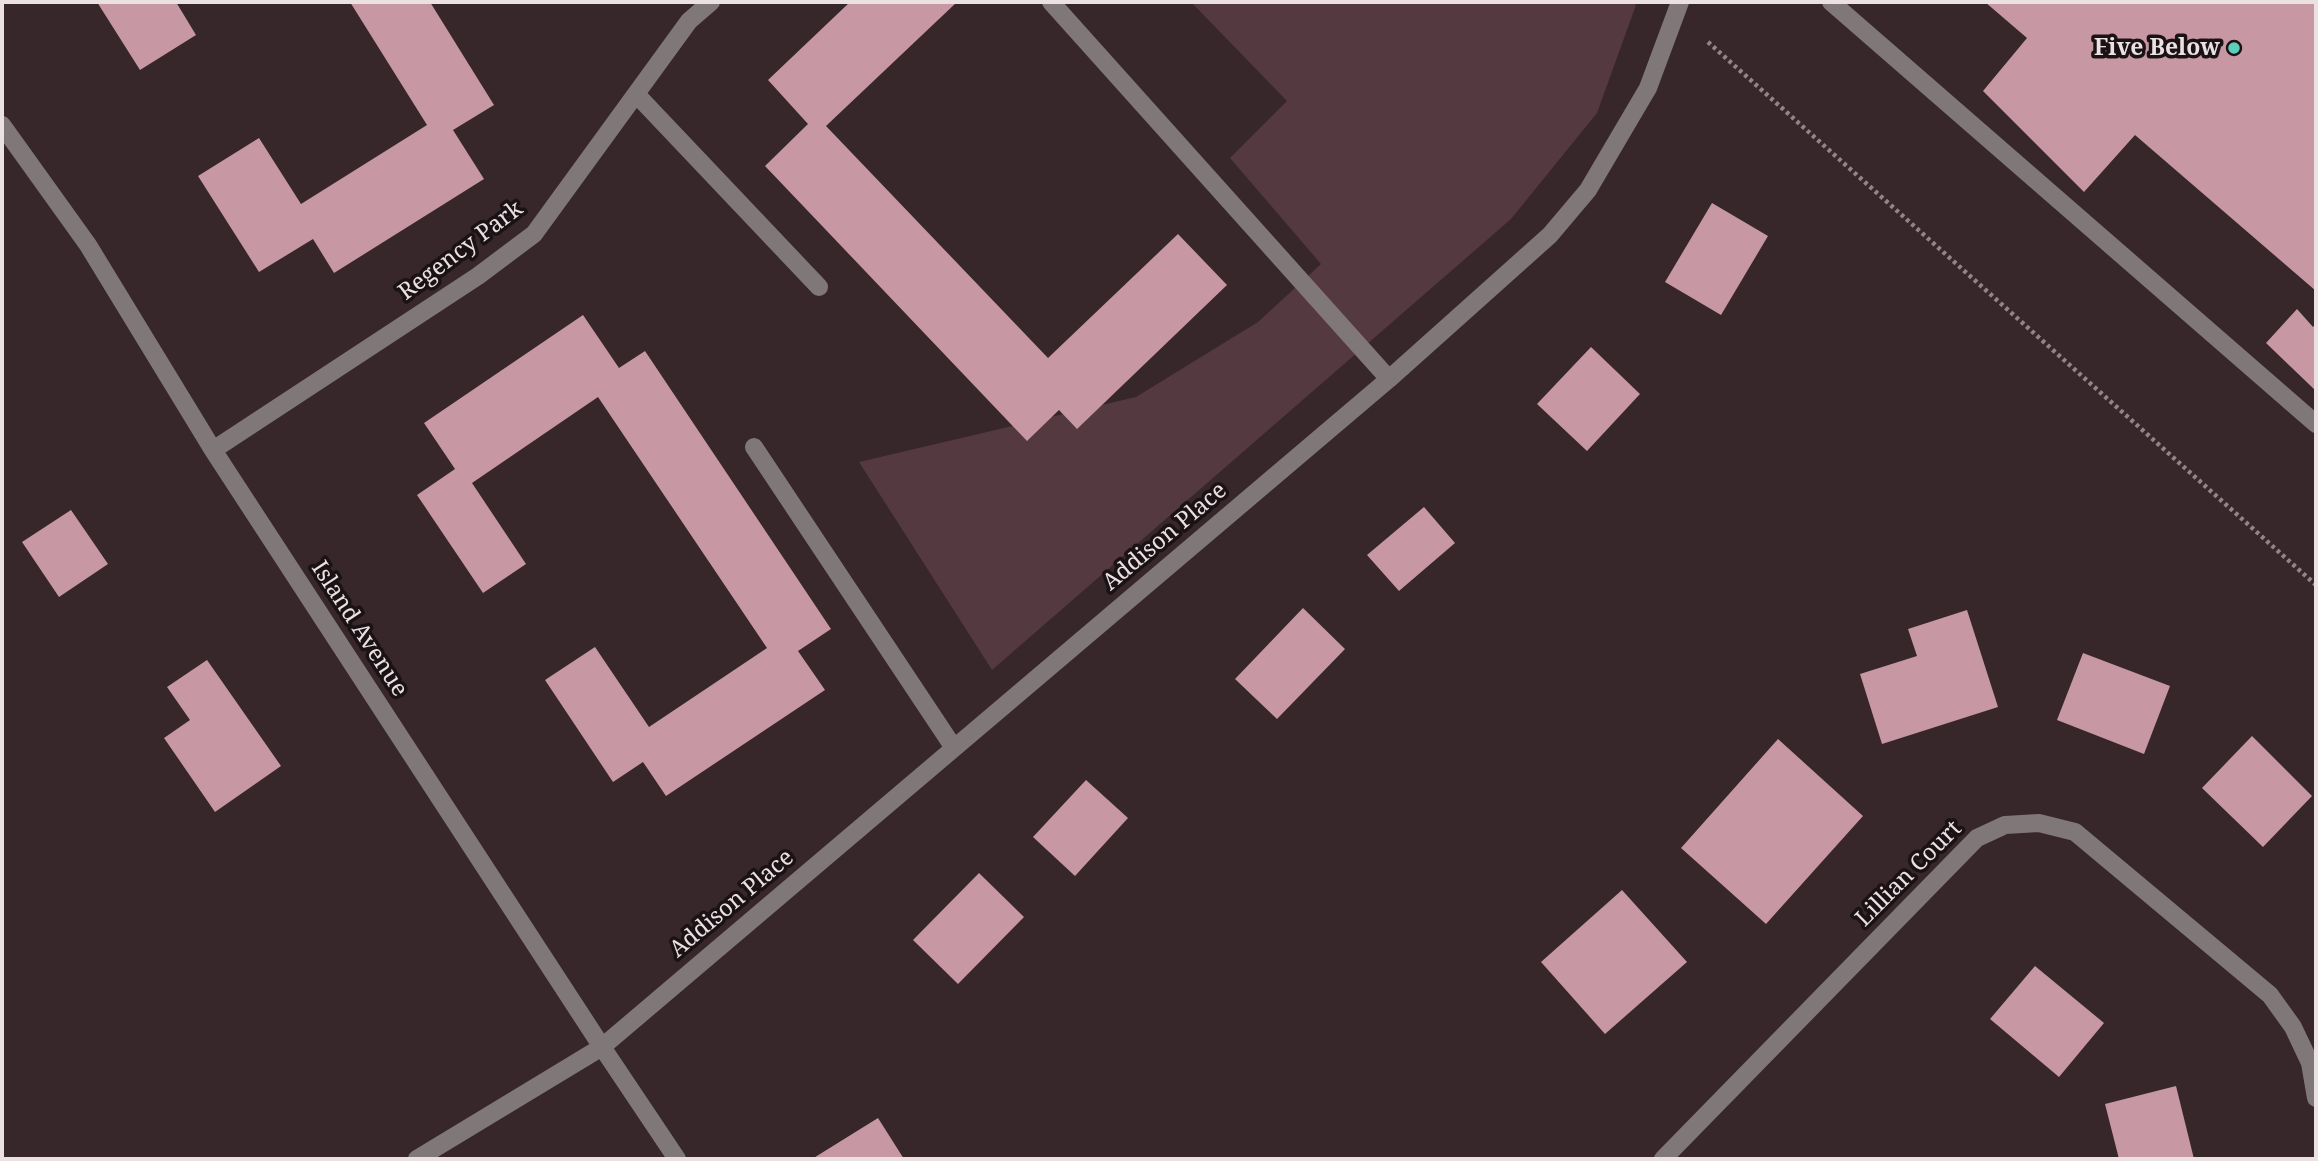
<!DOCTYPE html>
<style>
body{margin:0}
#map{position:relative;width:2318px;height:1161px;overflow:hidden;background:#37272b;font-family:"Noto Serif",serif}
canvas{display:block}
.frame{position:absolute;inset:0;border:4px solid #ebe0e2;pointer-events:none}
</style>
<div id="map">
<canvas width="2318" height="1161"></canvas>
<div class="frame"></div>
</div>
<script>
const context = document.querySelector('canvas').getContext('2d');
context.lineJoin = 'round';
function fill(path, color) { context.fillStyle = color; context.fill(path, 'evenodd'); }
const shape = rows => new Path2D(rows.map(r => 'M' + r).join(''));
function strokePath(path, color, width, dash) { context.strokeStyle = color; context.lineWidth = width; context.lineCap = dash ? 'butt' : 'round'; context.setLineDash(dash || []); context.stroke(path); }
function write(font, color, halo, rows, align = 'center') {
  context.font = font + ' "Noto Serif",serif'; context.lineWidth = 7; context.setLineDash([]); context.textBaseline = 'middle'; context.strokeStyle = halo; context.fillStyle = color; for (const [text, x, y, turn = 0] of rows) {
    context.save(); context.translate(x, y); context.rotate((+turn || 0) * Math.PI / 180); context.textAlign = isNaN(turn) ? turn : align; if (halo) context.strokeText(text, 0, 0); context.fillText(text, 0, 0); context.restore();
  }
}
const green = shape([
 [1191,2,1632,2,1636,5,1597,113,1511,219,992,670,859,462,1136,397,1258,322,1321,264,1230,158,1287,101]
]);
const building = shape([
 [97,2,176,2,196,35,140,70],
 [350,2,430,2,494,105,453,130,484,179,334,273,313,239,259,272,198,176,259,138,301,204,427,125],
 [850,2,957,2,826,126,1048,358,1178,234,1227,285,1077,429,1059,410,1027,441,765,166,808,124,768,80],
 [1985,2,2316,2,2316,291,2135,135,2084,192,1983,91,2027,38],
 [1712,203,1768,236,1721,315,1665,282],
 [2297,309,2313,327,2316,323,2316,391,2266,343],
 [583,315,619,368,645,351,831,629,798,651,825,690,666,796,643,762,613,782,545,680,595,647,649,727,767,648,598,397,472,483,526,564,483,593,417,495,455,469,424,423],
 [1591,347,1640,394,1587,451,1537,404],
 [1424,507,1455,543,1399,591,1367,555],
 [71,510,108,564,59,597,22,542],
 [1303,608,1345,649,1277,719,1235,679],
 [1967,610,1998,707,1882,744,1860,674,1917,656,1908,629],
 [2083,653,2170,686,2144,754,2057,720],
 [207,660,281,766,215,812,164,738,190,720,167,687],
 [2252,736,2312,796,2263,847,2202,788],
 [1778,739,1863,816,1766,924,1681,848],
 [1086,780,1128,818,1075,876,1033,837],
 [979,873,1024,917,958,984,913,940],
 [1622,890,1687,962,1605,1034,1541,962],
 [2035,966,2104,1023,2059,1077,1990,1019],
 [2176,1086,2194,1159,2119,1159,2105,1104],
 [878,1118,904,1159,812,1159]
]);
const path = shape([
 [1708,42,2316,585]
]);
const minor = shape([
 [1051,2,1389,379],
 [1831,2,2316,424],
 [636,94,819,287],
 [2,125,88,245,213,450,602,1047,677,1159],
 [754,447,954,748],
 [213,450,478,276,534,234,689,21,711,2],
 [417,1159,602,1047,1389,379,1550,235,1588,190,1648,88,1680,2],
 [1663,1159,1977,838,2005,825,2039,823,2075,832,2270,995,2293,1027,2310,1063,2316,1098]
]);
const markers = [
 [2234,48,7,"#5bcebc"]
];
const poiNames = [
 ["Five Below",2220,48]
];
const streetNames = [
 ["Regency Park",461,251,-37],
 ["Addison Place",1165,537,-40],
 ["Island Avenue",359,629,57],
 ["Lillian Court",1909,874,-45],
 ["Addison Place",732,904,-40]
];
fill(green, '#543941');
fill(building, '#c797a3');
strokePath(path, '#928588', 4.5, [3.5, 3.5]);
strokePath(minor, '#807779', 18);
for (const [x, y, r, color] of markers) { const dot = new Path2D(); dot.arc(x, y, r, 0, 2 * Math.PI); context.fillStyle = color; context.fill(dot); strokePath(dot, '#1a1214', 2.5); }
write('bold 23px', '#ebe0e2', '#1a1214', poiNames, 'right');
write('23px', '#ebe0e2', '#1a1214', streetNames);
</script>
